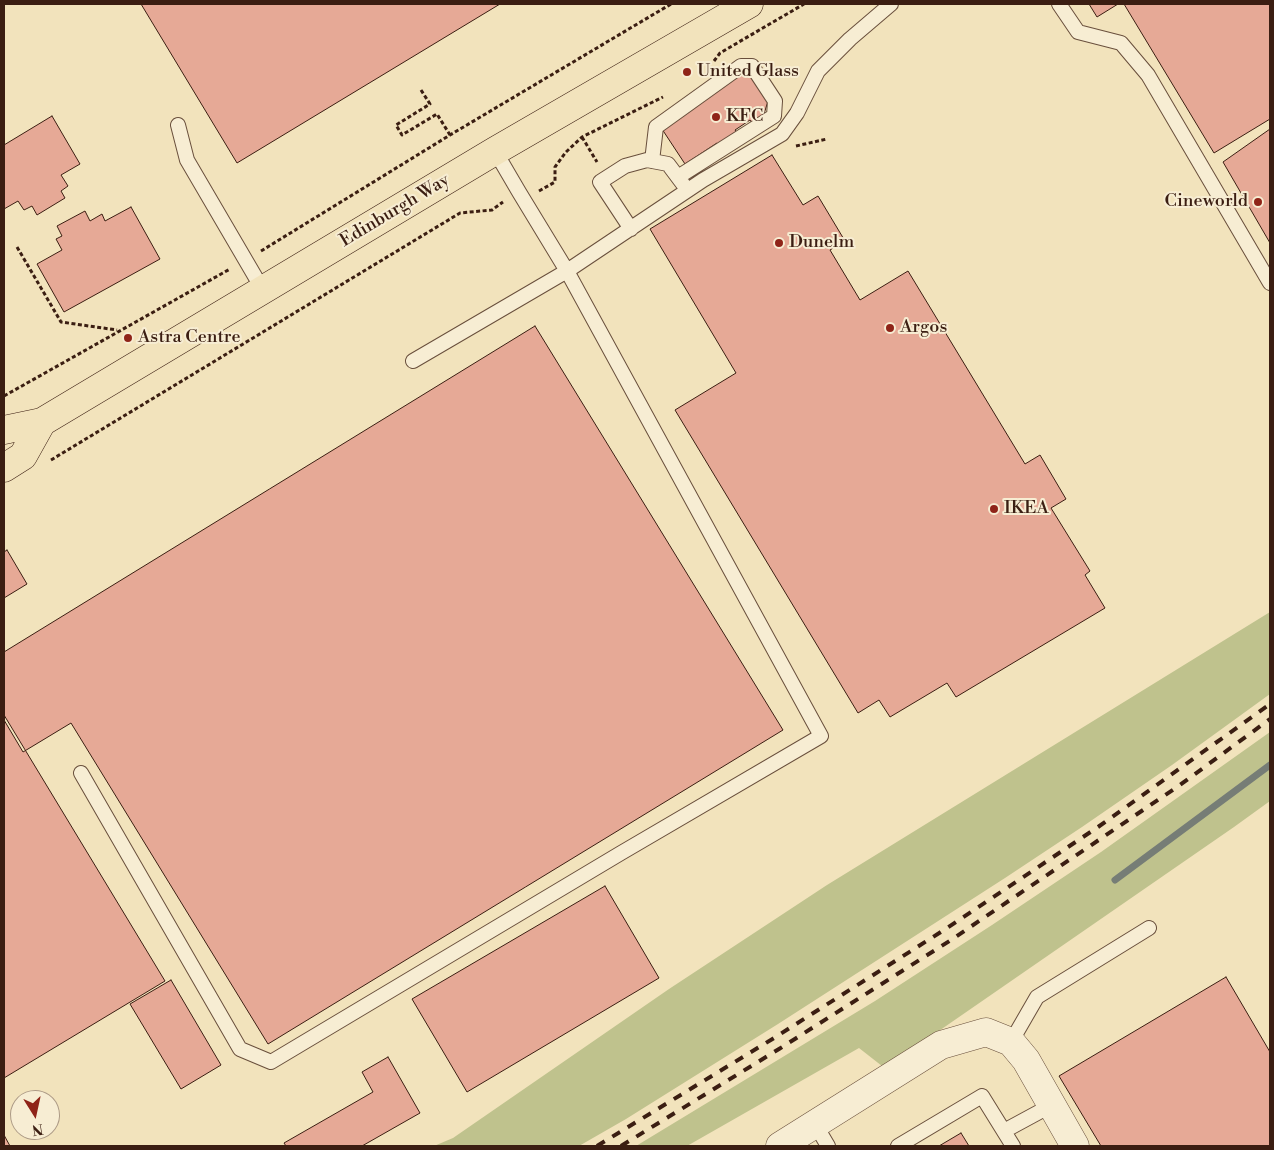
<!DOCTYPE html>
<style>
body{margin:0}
#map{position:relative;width:1274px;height:1150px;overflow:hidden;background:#f2e3bc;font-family:"Libre Bodoni",serif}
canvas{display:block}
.frame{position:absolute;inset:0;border:5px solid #3b1e12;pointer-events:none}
.north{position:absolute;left:10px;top:1090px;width:50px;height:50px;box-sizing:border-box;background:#f7edd3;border:1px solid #ac9a86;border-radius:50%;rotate:170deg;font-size:14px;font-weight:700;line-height:20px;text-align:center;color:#3b1e12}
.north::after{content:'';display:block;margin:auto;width:18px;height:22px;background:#8f2418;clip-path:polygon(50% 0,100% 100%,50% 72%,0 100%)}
</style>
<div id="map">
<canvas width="1274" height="1150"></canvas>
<div class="frame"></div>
<div class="north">N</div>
</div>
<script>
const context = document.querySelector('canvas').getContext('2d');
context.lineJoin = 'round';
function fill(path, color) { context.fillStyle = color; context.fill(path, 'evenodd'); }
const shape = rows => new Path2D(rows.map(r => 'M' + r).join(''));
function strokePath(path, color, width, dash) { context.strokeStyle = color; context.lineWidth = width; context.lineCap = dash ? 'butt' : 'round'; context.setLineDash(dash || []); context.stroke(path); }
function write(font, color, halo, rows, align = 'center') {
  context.font = font + ' "Libre Bodoni",serif'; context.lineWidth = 4; context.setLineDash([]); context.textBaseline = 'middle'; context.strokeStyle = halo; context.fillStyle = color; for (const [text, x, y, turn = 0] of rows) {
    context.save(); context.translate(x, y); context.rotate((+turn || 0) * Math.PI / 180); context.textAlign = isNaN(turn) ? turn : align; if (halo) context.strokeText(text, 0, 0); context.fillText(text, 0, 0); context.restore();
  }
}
const green = shape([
 [1270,612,1270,694,1172,765,1082,827,1005,878,778,1024,626,1119,579,1146,434,1146,453,1138,669,989,827,885],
 [1270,732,1270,801,1234,827,933,1035,882,1066,859,1048,687,1146,636,1146,875,1001,992,925,1101,852]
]);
const stream = shape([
 [1115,880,1270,765]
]);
const building = shape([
 [141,4,500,4,237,163,141,4],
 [1089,4,1118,4,1097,17,1089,4],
 [1124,4,1270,4,1270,119,1214,153,1124,4],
 [741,71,748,72,768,101,764,114,752,123,750,120,735,130,738,134,719,146,717,143,685,164,660,126,741,71],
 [52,116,80,164,61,175,68,186,61,191,65,198,37,215,32,206,24,210,18,201,4,209,4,145,52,116],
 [1270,129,1270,243,1223,162,1270,129],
 [772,155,803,205,818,196,845,241,830,250,860,300,908,271,1025,464,1040,455,1066,499,1051,508,1090,571,1085,575,1105,608,956,697,947,683,890,717,879,700,858,713,675,410,736,373,650,229,772,155],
 [131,207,160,259,64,312,37,264,62,250,56,239,62,236,57,226,85,211,90,221,102,214,105,221,131,207],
 [535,326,783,730,268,1044,71,723,23,752,4,720,4,652,535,326],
 [7,550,27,584,4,598,4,552,7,550],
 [4,715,165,981,4,1078,4,715],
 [605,886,659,978,467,1092,412,999,605,886],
 [1226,977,1270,1052,1270,1146,1101,1146,1059,1076,1226,977],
 [171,980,221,1065,181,1089,130,1004,171,980],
 [388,1057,420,1113,362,1146,286,1146,284,1143,373,1092,362,1072,388,1057],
 [961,1133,969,1146,939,1146,961,1133],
 [4,1135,10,1146,4,1146,4,1135]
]);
const path = shape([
 [714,61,720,53,804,4],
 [421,90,430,104,396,125,402,135,437,114,450,135],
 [582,137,597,162],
 [796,146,827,139],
 [539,191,555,182,555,167,566,152,582,137,663,97],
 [17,247,61,322,117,330],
 [261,251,450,135,671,4],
 [4,396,230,269],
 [51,460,460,213,492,210,503,202]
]);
const lane = shape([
 [1059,4,1078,32,1121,43,1148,75,1270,283],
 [178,125,187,160,263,290],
 [495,151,519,192,567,271,703,180,782,134,797,113,818,71,850,39,891,4],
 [652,161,656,127,741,66,752,66,775,101,774,116,678,177],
 [631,229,600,182,625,166,647,160,668,164,683,184],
 [81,773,240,1049,271,1062,621,853,821,736,567,271,413,361],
 [1011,1042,1037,997,1149,928],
 [815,1124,828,1146],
 [1004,1131,1052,1105],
 [898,1146,982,1096,1013,1146]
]);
const street = shape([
 [780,1146,941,1045,986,1032,1011,1042,1026,1060,1075,1146]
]);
const highway = shape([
 [4,430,42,422,495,151,749,4],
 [4,468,23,456,42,422]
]);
const rail = shape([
 [597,1146,774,1038,944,930,1098,827,1270,704],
 [621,1146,779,1049,951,940,1180,785,1270,719]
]);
const markers = [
 [687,72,5,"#8f2418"],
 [716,117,5,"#8f2418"],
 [1258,202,5,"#8f2418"],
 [779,243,5,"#8f2418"],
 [890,328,5,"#8f2418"],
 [128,338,5,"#8f2418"],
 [994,509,5,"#8f2418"]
];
const poiNames = [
 ["United Glass",697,72],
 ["KFC",726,117],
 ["Cineworld",1248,202,"right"],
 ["Dunelm",789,243],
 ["Argos",900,328],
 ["Astra Centre",138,338],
 ["IKEA",1004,509]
];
const streetNames = [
 ["Edinburgh Way",395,211,-31]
];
fill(green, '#bfc28d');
strokePath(stream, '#767d76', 7);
fill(building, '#e6a996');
strokePath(building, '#3b1e12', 1);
strokePath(lane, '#694f3c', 16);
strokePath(street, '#694f3c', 29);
strokePath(highway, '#3b1e12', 29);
strokePath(path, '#3b1e12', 3, [4, 2.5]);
strokePath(lane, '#f7edd3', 14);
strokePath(street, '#f7edd3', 28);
strokePath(highway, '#f2e3bc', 28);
strokePath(rail, '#3b1e12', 4, [9, 9]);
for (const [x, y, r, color] of markers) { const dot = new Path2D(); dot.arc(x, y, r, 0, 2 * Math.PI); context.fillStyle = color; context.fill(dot); strokePath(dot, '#f7edd3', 2); }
write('18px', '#3b1e12', '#f7edd3', poiNames, 'left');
write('18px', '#3b1e12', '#f7edd3', streetNames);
</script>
